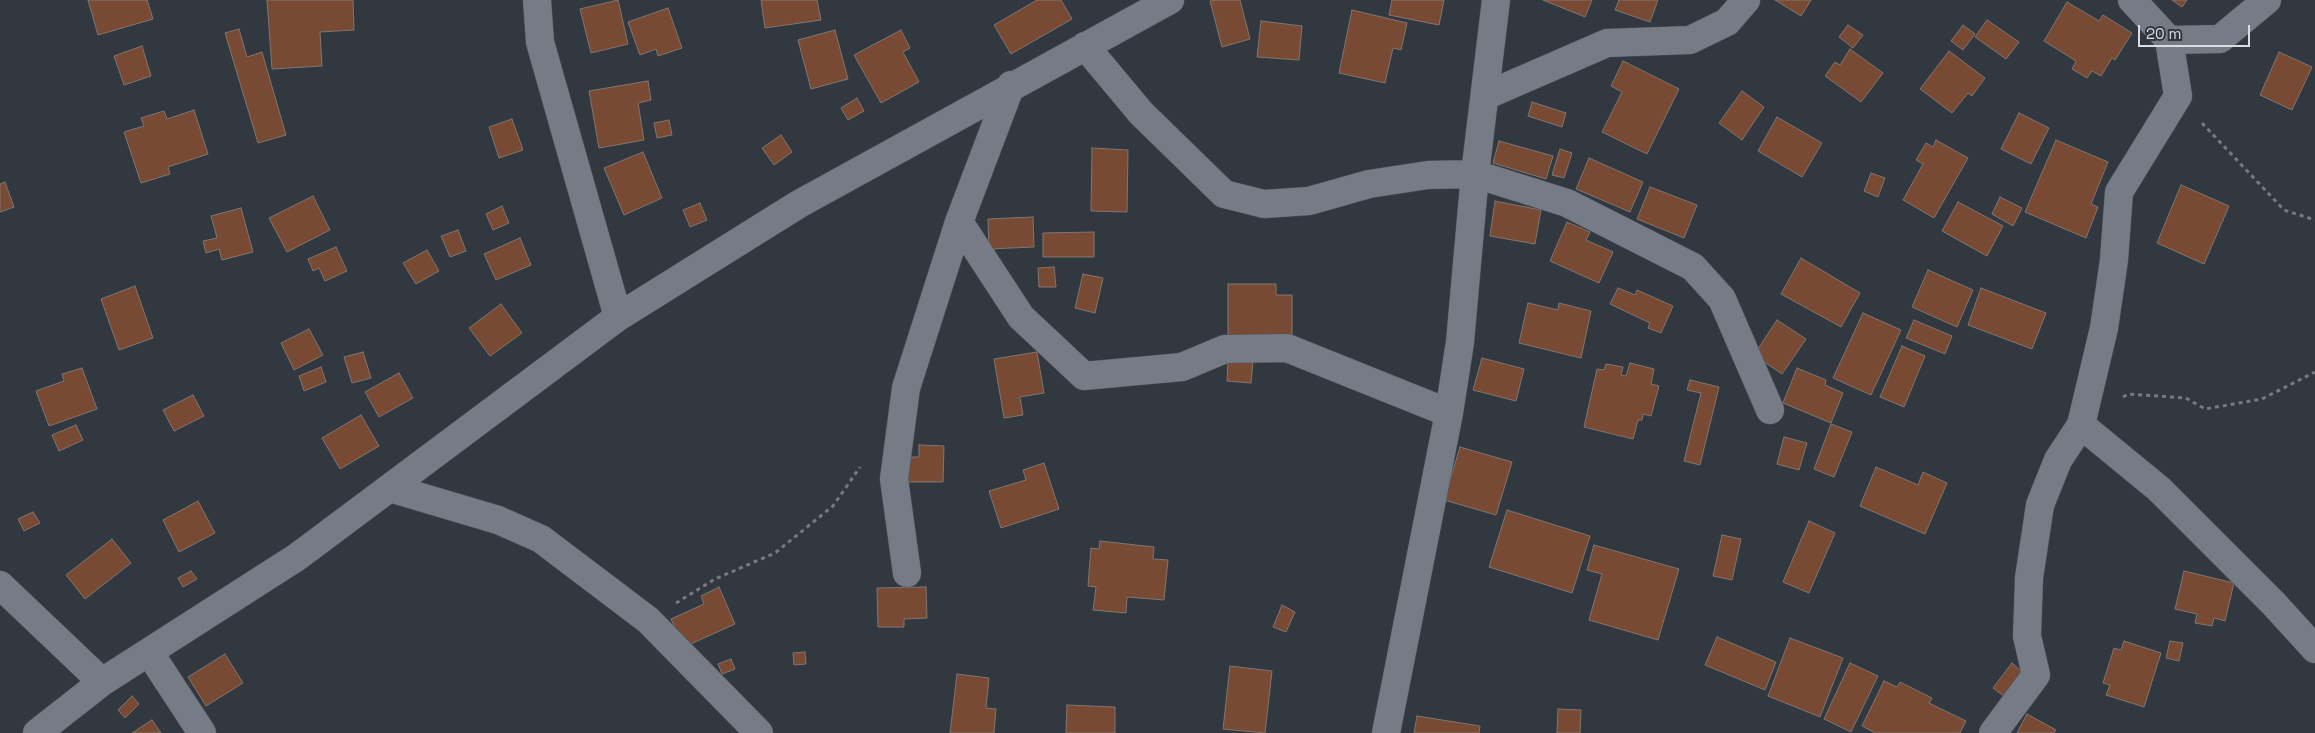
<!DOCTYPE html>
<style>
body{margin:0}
#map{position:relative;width:2315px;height:733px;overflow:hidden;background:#32383f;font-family:"Space Grotesk",sans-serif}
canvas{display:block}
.scale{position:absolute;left:2138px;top:25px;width:112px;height:22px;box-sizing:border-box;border:2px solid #dadde2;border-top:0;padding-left:6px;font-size:15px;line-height:18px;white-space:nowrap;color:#dadde2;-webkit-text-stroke:4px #32383f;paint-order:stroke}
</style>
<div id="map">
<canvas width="2315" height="733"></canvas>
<div class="scale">20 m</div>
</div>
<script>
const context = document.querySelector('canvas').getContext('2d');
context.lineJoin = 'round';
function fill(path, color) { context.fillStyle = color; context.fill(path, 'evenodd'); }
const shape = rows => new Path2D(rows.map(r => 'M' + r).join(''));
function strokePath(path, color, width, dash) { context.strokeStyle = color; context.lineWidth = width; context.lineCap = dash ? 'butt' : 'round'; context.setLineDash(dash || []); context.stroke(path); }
const building = shape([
 [88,0,147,0,153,19,98,35,88,0],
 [267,0,353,0,354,30,320,32,322,66,272,69,267,0],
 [618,0,628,44,591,53,580,9,618,0],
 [761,0,817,0,821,20,765,28,761,0],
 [1037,0,1061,0,1072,19,1011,54,994,25,1037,0],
 [1216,0,1240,0,1250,39,1222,47,1210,1,1216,0],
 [1392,0,1444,0,1439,25,1389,15,1392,0],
 [1543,0,1592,0,1585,17,1543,0],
 [1619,0,1658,0,1650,22,1615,10,1619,0],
 [1775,0,1811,0,1801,16,1775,0],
 [2172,0,2187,0,2182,7,2172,0],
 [2067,2,2099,21,2103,15,2132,33,2115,60,2112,58,2101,76,2092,71,2087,78,2072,69,2076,61,2044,41,2067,2],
 [668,8,682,48,658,56,656,49,640,55,628,22,668,8],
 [1352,10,1407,23,1401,50,1393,48,1385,83,1339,73,1352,10],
 [1987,20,2019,42,2006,59,1975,37,1987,20],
 [1261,21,1302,26,1299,60,1257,57,1261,21],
 [1848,25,1863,35,1853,48,1839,37,1848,25],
 [1963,25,1975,34,1963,50,1951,41,1963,25],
 [239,29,247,57,262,52,286,135,258,143,225,33,239,29],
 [835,30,848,79,811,89,798,40,835,30],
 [901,30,910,48,903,52,919,82,881,103,854,55,901,30],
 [142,46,151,76,124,85,114,56,142,46],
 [1850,49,1883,73,1861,102,1825,76,1835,62,1840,65,1850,49],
 [1949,51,1985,78,1972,96,1968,93,1952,113,1920,89,1949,51],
 [2279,52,2312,67,2292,110,2260,95,2279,52],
 [1623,61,1679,89,1647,154,1602,132,1622,92,1611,86,1623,61],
 [648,81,651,100,638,103,644,140,599,148,589,91,648,81],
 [1742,91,1764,107,1742,140,1719,123,1742,91],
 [857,98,864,111,848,120,841,108,857,98],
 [1532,102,1566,113,1562,127,1528,116,1532,102],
 [194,110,208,154,168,167,170,174,141,183,124,132,144,126,141,118,164,111,167,119,194,110],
 [2019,113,2049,128,2031,164,2001,149,2019,113],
 [1777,117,1822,143,1802,177,1758,151,1777,117],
 [512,119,523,150,499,158,489,127,512,119],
 [669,120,672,135,657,138,654,123,669,120],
 [781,135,792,152,774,165,762,148,781,135],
 [1936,140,1968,158,1934,218,1903,200,1923,164,1916,160,1926,143,1933,147,1936,140],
 [2056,140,2108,162,2091,204,2098,207,2086,238,2025,212,2056,140],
 [1499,141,1553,156,1546,179,1493,163,1499,141],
 [1092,148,1128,150,1127,212,1091,211,1092,148],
 [1560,149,1572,153,1564,178,1552,175,1560,149],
 [643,152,662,198,624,215,604,168,643,152],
 [1589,158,1643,182,1630,212,1576,189,1589,158],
 [1871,173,1885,178,1878,197,1864,191,1871,173],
 [5,182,14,207,0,212,0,184,5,182],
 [2181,185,2229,206,2204,264,2157,243,2181,185],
 [1650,187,1697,205,1684,238,1637,219,1650,187],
 [313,196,330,230,287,252,269,218,313,196],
 [2000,197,2022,208,2013,226,1992,214,2000,197],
 [1495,201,1541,210,1535,244,1490,236,1495,201],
 [1958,202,2003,226,1987,256,1942,231,1958,202],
 [700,203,707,220,690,227,683,210,700,203],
 [502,206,509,223,493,230,486,214,502,206],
 [241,208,253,252,222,260,219,249,206,253,203,241,217,238,211,216,241,208],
 [1033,217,1034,247,989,249,988,219,1033,217],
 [1567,222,1590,232,1586,240,1613,252,1599,283,1550,261,1567,222],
 [458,230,466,251,450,257,441,236,458,230],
 [1094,232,1094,257,1043,257,1043,233,1094,232],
 [520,238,531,265,496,280,484,254,520,238],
 [336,247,347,271,325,281,319,268,313,271,308,259,336,247],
 [427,250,439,271,416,284,403,263,427,250],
 [1801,258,1860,293,1841,327,1781,294,1801,258],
 [1054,267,1056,287,1039,287,1038,268,1054,267],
 [1928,270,1973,290,1957,327,1912,307,1928,270],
 [1083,274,1103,278,1095,313,1075,308,1083,274],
 [1228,284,1276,284,1276,295,1292,295,1292,336,1228,336,1228,284],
 [135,286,153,338,119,350,101,299,135,286],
 [1618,288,1635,295,1637,290,1673,306,1661,333,1648,328,1650,323,1610,304,1618,288],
 [1981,288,2046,313,2032,349,1968,325,1981,288],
 [1528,303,1558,310,1559,303,1591,311,1581,358,1519,343,1528,303],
 [501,304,522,333,490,356,469,328,501,304],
 [1863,313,1901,330,1871,395,1833,378,1863,313],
 [1777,320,1806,339,1782,374,1754,355,1777,320],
 [1914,320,1952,336,1945,354,1906,338,1914,320],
 [309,329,323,355,294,370,281,343,309,329],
 [1902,346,1925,356,1904,407,1880,397,1902,346],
 [363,352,371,378,352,383,344,357,363,352],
 [1037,352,1044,393,1020,397,1023,415,1004,418,994,359,1037,352],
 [1482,358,1524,369,1516,401,1473,390,1482,358],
 [1228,361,1253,362,1251,383,1227,381,1228,361],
 [1630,363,1654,369,1651,384,1659,386,1651,416,1643,414,1642,420,1638,420,1633,439,1584,427,1597,369,1604,370,1606,364,1623,367,1621,375,1626,376,1630,363],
 [321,367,326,382,304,391,299,376,321,367],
 [82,368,97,409,49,426,36,391,64,381,62,374,82,368],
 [1797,368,1826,380,1825,385,1843,393,1831,423,1783,403,1797,368],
 [399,373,413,398,379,417,365,392,399,373],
 [1690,380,1719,387,1700,465,1684,461,1701,393,1687,390,1690,380],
 [193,395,204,416,174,431,163,410,193,395],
 [361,415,379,446,340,469,322,438,361,415],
 [1831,424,1852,432,1834,477,1814,469,1831,424],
 [76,425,83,440,59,451,52,435,76,425],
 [1784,437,1807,443,1799,470,1777,464,1784,437],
 [919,445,944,446,943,482,907,482,908,457,919,457,919,445],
 [1460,447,1512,462,1496,515,1444,500,1460,447],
 [1044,463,1059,509,1001,528,989,491,1026,480,1023,470,1044,463],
 [1876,467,1918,485,1923,472,1947,483,1925,534,1860,506,1876,467],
 [198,501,215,533,179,552,163,520,198,501],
 [1507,510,1590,536,1572,593,1489,567,1507,510],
 [33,512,40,523,24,531,18,519,33,512],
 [1809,521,1835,533,1809,593,1783,582,1809,521],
 [1722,535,1741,539,1732,580,1713,576,1722,535],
 [112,539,131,563,85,599,66,575,112,539],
 [1100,541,1154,547,1153,559,1168,560,1164,600,1127,597,1126,613,1093,610,1096,587,1088,586,1091,548,1099,549,1100,541],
 [1594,545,1679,569,1658,640,1589,620,1602,574,1587,570,1594,545],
 [191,571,197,579,183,587,178,578,191,571],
 [2184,571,2234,583,2225,621,2214,618,2212,626,2195,623,2197,614,2175,609,2184,571],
 [719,587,735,624,684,647,671,619,704,604,701,596,719,587],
 [926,587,927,618,904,619,904,627,878,627,877,588,926,587],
 [1282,605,1295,612,1286,632,1273,627,1282,605],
 [1717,637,1776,662,1765,690,1705,665,1717,637],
 [1790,638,1843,658,1820,717,1768,696,1790,638],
 [2124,641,2161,653,2144,707,2106,695,2110,685,2103,683,2114,648,2121,650,2124,641],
 [2170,641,2183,643,2179,661,2166,658,2170,641],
 [805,652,806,664,794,665,793,653,805,652],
 [225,654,243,683,206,706,188,677,225,654],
 [731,659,735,669,722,674,718,664,731,659],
 [1850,663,1878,676,1851,732,1824,719,1850,663],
 [2012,663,2027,676,2009,700,1993,688,2012,663],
 [1230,666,1272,671,1265,733,1223,729,1230,666],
 [957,674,989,678,986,708,996,709,994,733,950,733,957,674],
 [1884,681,1897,687,1900,682,1932,698,1929,703,1966,721,1960,733,1875,733,1862,726,1884,681],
 [132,696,139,704,125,718,118,710,132,696],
 [1067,705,1115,707,1115,733,1066,733,1067,705],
 [1558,709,1581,710,1580,733,1557,733,1558,709],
 [2027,714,2056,730,2054,733,2017,733,2027,714],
 [1417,716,1480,726,1479,733,1414,733,1417,716],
 [152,720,161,733,132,733,152,720]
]);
const path = shape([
 [2202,123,2284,210,2315,220],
 [2123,397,2128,394,2186,398,2205,409,2262,399,2315,372],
 [676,603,715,579,775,553,833,506,860,467]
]);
const minor = shape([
 [537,0,540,42,618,317],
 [2132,0,2169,40,2220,39,2267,0],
 [1085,46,1141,113,1224,194,1264,204,1309,201,1369,184,1428,175,1475,174,1567,203,1693,267,1722,299,1770,410],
 [1485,96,1607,43,1690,40,1727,22,1746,0],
 [959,222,1021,317,1084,376,1182,367,1225,349,1287,348,1449,413],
 [2081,425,2159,489,2274,604,2315,649],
 [390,488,498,520,541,539,648,620,759,733],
 [907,573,894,479,906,388,959,222,1011,85],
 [0,585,102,682],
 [149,652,202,733],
 [37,733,102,682,297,557,618,317,799,204,1170,0],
 [1386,733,1449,413,1460,342,1475,174,1496,0],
 [1993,733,2036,675,2027,636,2029,578,2040,505,2058,460,2081,425,2104,328,2114,260,2119,192,2178,96,2169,40]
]);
fill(building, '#784a33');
strokePath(building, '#817671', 1);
strokePath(minor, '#50545b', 29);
strokePath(path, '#767b81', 3, [4, 4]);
strokePath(minor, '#757c85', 28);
</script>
